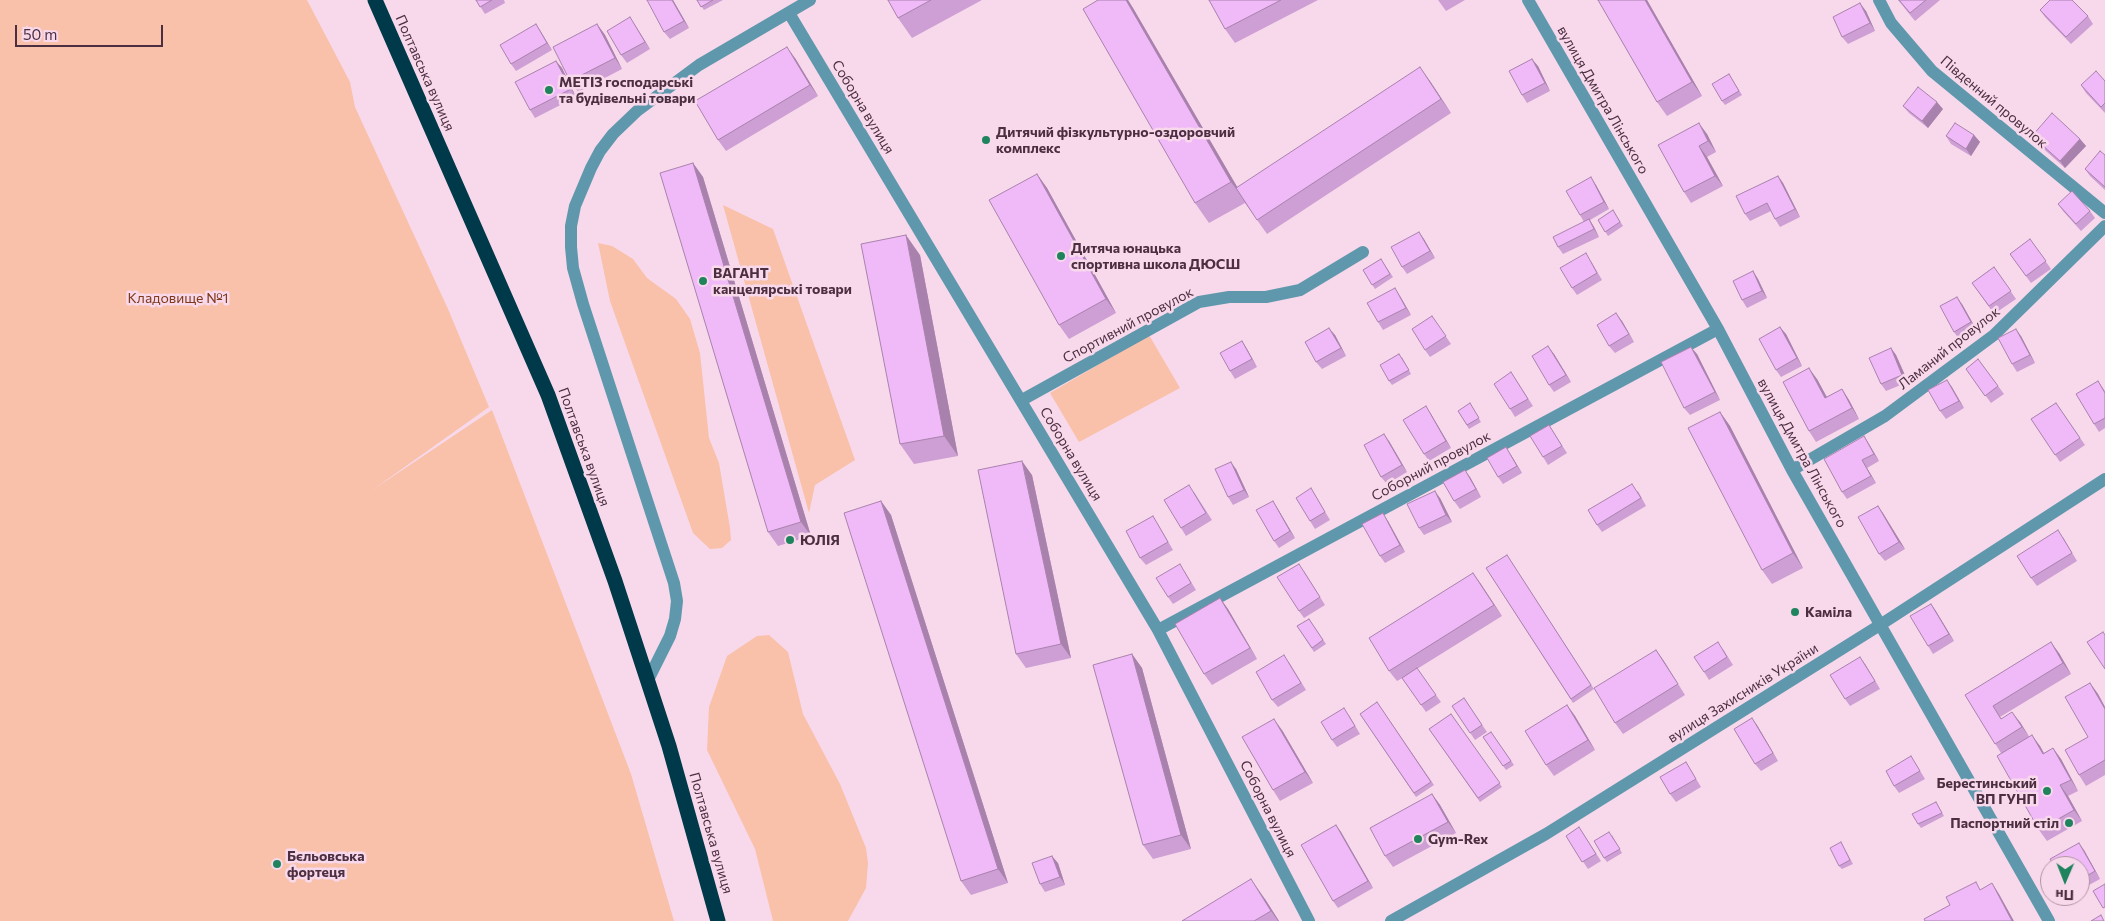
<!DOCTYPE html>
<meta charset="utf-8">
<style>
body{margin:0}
#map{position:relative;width:2105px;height:921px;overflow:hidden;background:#f8d9eb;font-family:Commissioner,sans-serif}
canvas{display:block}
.north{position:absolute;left:2040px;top:856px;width:50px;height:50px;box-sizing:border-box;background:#f8d9eb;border:1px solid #b395a7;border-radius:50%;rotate:181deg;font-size:14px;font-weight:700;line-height:20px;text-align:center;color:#4c2e41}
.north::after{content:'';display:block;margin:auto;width:18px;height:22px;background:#1f835d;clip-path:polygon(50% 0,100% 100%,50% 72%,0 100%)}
.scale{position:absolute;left:15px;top:25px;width:148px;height:22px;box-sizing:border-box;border:2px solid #4c2e41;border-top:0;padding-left:6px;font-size:15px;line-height:18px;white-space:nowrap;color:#4c2e41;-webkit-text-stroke:4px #f8d9eb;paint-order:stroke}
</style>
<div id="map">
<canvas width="2105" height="921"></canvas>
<div class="north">Пн</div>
<div class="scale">50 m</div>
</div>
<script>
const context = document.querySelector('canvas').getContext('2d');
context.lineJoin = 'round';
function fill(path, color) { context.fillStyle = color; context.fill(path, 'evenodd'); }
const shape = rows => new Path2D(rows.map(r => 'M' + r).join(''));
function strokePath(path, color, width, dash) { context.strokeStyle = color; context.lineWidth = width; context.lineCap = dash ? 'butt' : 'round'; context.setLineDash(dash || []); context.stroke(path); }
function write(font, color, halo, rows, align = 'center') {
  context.font = font + ' Commissioner,sans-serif'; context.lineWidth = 5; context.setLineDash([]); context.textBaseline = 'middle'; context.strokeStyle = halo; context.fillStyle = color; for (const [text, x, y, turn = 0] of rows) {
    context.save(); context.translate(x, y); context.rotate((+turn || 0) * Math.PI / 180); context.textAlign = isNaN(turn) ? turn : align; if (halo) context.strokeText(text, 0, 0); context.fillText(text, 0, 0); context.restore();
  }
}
const green = shape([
 [0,0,307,0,350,82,355,107,448,309,489,407,371,491,492,410,631,774,674,921,0,921],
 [723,205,773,229,855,460,815,485,809,513],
 [598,243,612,246,633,259,647,278,676,299,690,319,700,353,709,438,719,463,730,528,731,540,722,548,710,549,693,533,610,301],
 [1149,335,1180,388,1079,442,1050,393],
 [769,635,788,652,803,714,840,784,866,848,868,863,866,888,848,921,773,921,755,849,707,750,709,707,727,656,757,636]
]);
const minor = shape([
 [1528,0,1718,329,1792,470,2049,921],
 [1879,0,1891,23,1932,71,2105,213],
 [789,13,1158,630,1309,921],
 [1022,400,1199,302,1229,297,1266,297,1300,290,1363,252],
 [1792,470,1885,416,1994,335,2105,226],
 [1158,630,1718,329],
 [648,680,670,636,675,619,677,601,674,583,583,304,573,268,571,247,571,226,575,206,591,168,600,151,613,134,637,111,699,65,810,0],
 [1391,921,1546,834,1880,625,2105,479]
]);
const highway = shape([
 [375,0,548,395,615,581,669,746,718,921]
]);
const wall = shape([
 [476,0,504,0,505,3,485,14],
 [673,0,689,28,670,39,664,32],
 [697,0,723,0,704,10],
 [888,0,982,0,912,38,898,18],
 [1098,0,1128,0,1133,8,1237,187,1430,81,1451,113,1267,234,1245,203,1209,223,1195,203],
 [1209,0,1318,0,1235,43,1225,29],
 [1438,0,1465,0,1446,11],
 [1598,0,1647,0,1702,96,1667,116,1657,102],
 [1898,0,1940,0,1915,21],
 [2040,10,2088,16,2093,24,2071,44,2045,17],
 [1866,11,1875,31,1848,44,1842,37],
 [536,24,552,50,516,71,511,64],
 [597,24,605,35,622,69,578,92,570,81],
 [635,25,650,49,627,63,621,55],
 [795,58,818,96,726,151,718,140],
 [556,61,562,68,576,97,535,118,530,110],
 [1538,66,1550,91,1527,103,1522,95],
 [1729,74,1742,95,1725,105,1722,101],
 [2105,81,2105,113,2086,93,2081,85],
 [1903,106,1943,109,1928,128,1909,113],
 [1707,134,1716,152,1707,157,1723,186,1691,203,1684,192,1658,145],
 [1974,135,1980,142,1971,156,1951,144,1946,136],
 [2032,136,2080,139,2086,146,2065,168,2037,143],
 [2105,155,2105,190,2090,176,2085,169],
 [693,163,703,177,811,536,778,546,768,532],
 [1037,174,1047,188,1116,313,1069,339,1059,325],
 [1778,176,1783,183,1800,217,1780,227,1775,219,1771,211,1750,221,1745,214],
 [1596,185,1609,209,1590,220,1594,227,1599,237,1563,254,1558,247,1584,222,1580,215],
 [2058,204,2090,211,2095,218,2081,231,2063,211],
 [1613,210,1623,226,1608,236,1598,220],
 [1419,232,1435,258,1407,274,1402,267],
 [2030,239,2051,269,2031,283,2010,254],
 [920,255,958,456,914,464,900,444],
 [1381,259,1393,277,1375,289,1363,270],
 [1591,261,1602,280,1577,295,1572,288],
 [1994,267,2016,299,1994,314,1972,283],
 [1753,271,1758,279,1767,298,1747,308,1742,300],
 [1400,296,1411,315,1383,330,1378,322],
 [1962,304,1976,329,1959,339,1954,332],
 [1432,316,1451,344,1430,357,1425,350],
 [1622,321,1634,342,1615,353,1609,346],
 [1786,334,1802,366,1781,377,1776,370],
 [1335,335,1346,356,1322,369,1316,362],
 [2021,336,2035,363,2017,372,2012,364],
 [1242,341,1247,349,1257,367,1235,379,1230,371],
 [1891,348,1896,355,1908,382,1886,391,1881,384],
 [1554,354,1571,382,1554,392,1549,385],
 [1697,354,1720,400,1690,415,1684,408],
 [1402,357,1411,374,1392,385,1389,381],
 [1978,359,2004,394,1991,403,1966,369],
 [1511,372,1533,406,1515,417,1510,409],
 [1817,379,1827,397,1842,389,1849,400,1859,419,1816,442,1809,431],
 [1947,380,1964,408,1946,419,1940,411],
 [2098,381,2105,391,2105,428,2099,432,2094,424],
 [2056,403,2085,445,2060,462,2031,419],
 [1472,407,1481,422,1469,429,1458,411],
 [1720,412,1730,426,1803,568,1772,584,1762,570],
 [1431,414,1451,448,1429,461,1424,454],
 [1549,425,1567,453,1548,465,1543,457],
 [1864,436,1869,444,1879,461,1867,468,1876,483,1847,499,1842,492],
 [1389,441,1407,472,1387,484,1381,477],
 [1511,455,1522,473,1503,484,1498,477],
 [1236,469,1249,497,1233,505,1228,497],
 [1032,475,1071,658,1026,668,1016,654],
 [1470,477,1481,497,1460,509,1454,501],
 [1311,488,1330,520,1315,529,1310,521],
 [1638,491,1646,506,1602,532,1597,525],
 [1194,492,1212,520,1186,536,1181,528],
 [1440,498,1452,522,1424,535,1419,528],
 [881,501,891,515,1008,883,971,895,961,881],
 [1273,501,1295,538,1279,548,1274,541],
 [1878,506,1905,549,1885,561,1879,554],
 [1388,521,1405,552,1385,563,1380,556],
 [1158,524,1173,550,1146,565,1140,558],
 [2063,537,2077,561,2037,586,2031,578],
 [1507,555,1594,689,1573,703,1486,568],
 [1304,571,1325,605,1304,618,1299,611],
 [1185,572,1196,590,1173,604,1168,597],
 [1473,573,1502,616,1417,669,1441,702,1426,712,1402,678,1410,674,1397,681,1389,671],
 [1220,598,1228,609,1257,659,1212,685,1204,674],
 [1931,604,1954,641,1933,654,1928,646],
 [1309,619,1326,644,1314,652,1297,626],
 [1723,649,1733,665,1709,680,1704,672],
 [1656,650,1685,695,1623,734,1615,723],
 [2059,653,2071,674,2000,717,2001,718,2020,722,2029,737,2040,746,2044,753,2053,748,2061,759,2078,791,2068,796,2082,821,2047,841,2039,830,2001,753,1965,695],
 [1132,654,1142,668,1191,849,1153,859,1143,845],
 [1289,662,1306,690,1278,707,1272,700],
 [1865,664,1880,689,1850,706,1845,699],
 [2090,683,2098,694,2105,707,2105,775,2086,786,2079,775,2088,737],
 [1464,698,1487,732,1475,740,1452,706],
 [1377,702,1434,785,1416,797,1360,714],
 [1567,705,1575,716,1595,750,1554,776,1546,765],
 [1451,714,1502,787,1480,802,1429,729],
 [1349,715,1360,734,1337,747,1332,740],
 [1757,725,1778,761,1761,771,1755,764],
 [1282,730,1313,783,1280,801,1273,790],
 [1491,732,1514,765,1506,770,1483,737],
 [1686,762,1701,787,1676,802,1670,794],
 [1916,764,1925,779,1899,793,1894,786],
 [1432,794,1440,805,1456,833,1393,867,1385,856],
 [1936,802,1944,816,1921,828,1918,824],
 [1336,825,1341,832,1373,888,1338,908,1333,901],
 [1579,827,1601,861,1588,869,1566,836],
 [1612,835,1622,853,1607,862,1604,858],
 [1841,842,1853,864,1842,869,1839,866],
 [2084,850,2100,879,2080,890,2080,866],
 [1058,863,1065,885,1045,892,1040,884],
 [1265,899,1279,921,1182,921]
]);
const shadedWall = shape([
 [672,0,673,0,689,28,684,21],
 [1126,0,1128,0,1133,8,1246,202,1231,182],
 [1645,0,1647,0,1702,96,1692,82],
 [1860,3,1866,11,1875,31,1870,23],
 [630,17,650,49,645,42],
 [536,24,541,32,552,50,547,43],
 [597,24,605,35,622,69,615,58],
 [787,47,795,58,818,96,810,85],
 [1532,59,1538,66,1550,91,1545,83],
 [556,61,562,68,576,97,571,89],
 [1420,67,1430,81,1451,113,1441,99],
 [1937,102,1943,109,1928,128,1922,121],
 [1699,123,1707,134,1716,152,1708,141],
 [1974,135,1980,142,1971,156,1966,149],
 [2080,139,2086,146,2065,168,2060,161],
 [1699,146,1707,157,1723,186,1715,176],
 [693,163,703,177,811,536,801,522],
 [1037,174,1047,188,1116,313,1106,299],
 [1778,176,1783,183,1800,217,1795,209],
 [1591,177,1596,185,1609,209,1604,202],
 [1589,219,1594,227,1599,237,1594,229],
 [1419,232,1424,239,1435,258,1430,251],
 [906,235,920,255,958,456,944,436],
 [1753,271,1758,279,1767,298,1762,291],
 [1395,288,1400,296,1411,315,1406,308],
 [1957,297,1962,304,1976,329,1971,322],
 [1616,313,1622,321,1634,342,1629,334],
 [1780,327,1786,334,1802,366,1797,358],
 [1329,328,1335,335,1346,356,1341,348],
 [2016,329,2021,336,2035,363,2030,355],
 [1242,341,1247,349,1257,367,1252,359],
 [1548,346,1554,354,1571,382,1566,375],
 [1691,347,1697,354,1720,400,1715,392],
 [1891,348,1896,355,1908,382,1902,375],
 [1809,368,1817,379,1833,409,1825,398],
 [1947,380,1952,387,1964,408,1959,401],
 [1842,389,1849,400,1859,419,1852,408],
 [1426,406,1431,414,1451,448,1446,441],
 [1720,412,1730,426,1803,568,1793,553],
 [1384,434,1389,441,1407,472,1402,465],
 [1864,436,1869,444,1879,461,1874,454],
 [1506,447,1511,455,1522,473,1517,466],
 [1862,460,1867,468,1876,483,1871,476],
 [1022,461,1032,475,1071,658,1061,644],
 [1231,462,1236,469,1249,497,1244,490],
 [1465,470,1470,477,1481,497,1476,489],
 [1435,491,1440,498,1452,522,1446,515],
 [881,501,891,515,1008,883,998,869],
 [1273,501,1278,509,1295,538,1290,531],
 [1878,506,1883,513,1905,549,1899,542],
 [1383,513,1388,521,1405,552,1400,545],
 [1473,573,1481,584,1502,616,1494,605],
 [1220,598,1228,609,1257,659,1250,648],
 [1931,604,1936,611,1954,641,1949,634],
 [2051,642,2059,653,2071,674,2063,663],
 [1656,650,1664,661,1685,695,1678,684],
 [1132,654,1142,668,1191,849,1181,835],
 [1860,657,1865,664,1880,689],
 [2090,683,2098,694,2105,707,2105,709],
 [1567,705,1575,716,1595,750,1588,740],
 [2012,712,2020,722,2030,738,2022,727],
 [1752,718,1757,725,1778,761,1773,753],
 [1274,719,1282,730,1313,783,1305,772],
 [2032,735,2040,746,2050,765,2043,754],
 [2053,748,2061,759,2078,791,2071,780],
 [2060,785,2068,796,2082,821,2074,810],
 [1432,794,1440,805,1456,833,1448,822],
 [1336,825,1341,832,1373,888,1368,881],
 [2079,843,2084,850,2100,879,2095,871],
 [1052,856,1058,863,1065,885,1060,877],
 [1251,879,1265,899,1279,921,1278,921,1271,911],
 [1992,883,1999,894,2014,921,2012,921]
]);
const building = shape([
 [476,0,492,0,480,7,476,0],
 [647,0,672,0,684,21,664,32,647,0],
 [697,0,713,0,701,7,697,0],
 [888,0,931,0,898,18,888,0],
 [1098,0,1126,0,1231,182,1195,203,1083,9,1098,0],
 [1209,0,1281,0,1225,29,1209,0],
 [1598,0,1645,0,1692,82,1657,102,1598,0],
 [1899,0,1926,0,1910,13,1899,0],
 [2050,0,2072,0,2088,16,2066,37,2040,10,2050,0],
 [1860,3,1870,23,1842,37,1833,17,1860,3],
 [630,17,645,42,621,55,607,31,630,17],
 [536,24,547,43,511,64,500,45,536,24],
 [597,24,615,58,570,81,553,47,597,24],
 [787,47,810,85,718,140,695,101,787,47],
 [1532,59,1545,83,1522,95,1509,71,1532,59],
 [556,61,571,89,530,110,515,82,556,61],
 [1420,67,1441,99,1257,220,1236,188,1420,67],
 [2096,71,2105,81,2105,103,2101,107,2081,85,2096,71],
 [1729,74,1739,91,1722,101,1712,84,1729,74],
 [1918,87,1937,102,1922,121,1903,106,1918,87],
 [2052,113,2080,139,2060,161,2032,136,2052,113],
 [1699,123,1708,141,1699,146,1715,176,1684,192,1658,145,1699,123],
 [1955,123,1974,135,1966,149,1946,136,1955,123],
 [2100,151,2105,155,2105,187,2085,169,2100,151],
 [693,163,801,522,768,532,660,173,693,163],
 [1037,174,1106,299,1059,325,989,200,1037,174],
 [1778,176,1795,209,1775,219,1767,203,1745,214,1736,196,1778,176],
 [1591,177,1604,202,1580,215,1566,191,1591,177],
 [2072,191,2090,211,2076,224,2058,204,2072,191],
 [1613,210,1620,222,1605,232,1598,220,1613,210],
 [1589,219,1594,229,1558,247,1553,237,1589,219],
 [1419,232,1430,251,1402,267,1391,247,1419,232],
 [906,235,944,436,900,444,861,244,906,235],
 [2030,239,2046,261,2026,276,2010,254,2030,239],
 [1586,253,1597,273,1572,288,1560,268,1586,253],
 [1381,259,1390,274,1372,285,1363,270,1381,259],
 [1994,267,2011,291,1989,306,1972,283,1994,267],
 [1753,271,1762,291,1742,300,1733,281,1753,271],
 [1395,288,1406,308,1378,322,1367,303,1395,288],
 [1957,297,1971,322,1954,332,1940,306,1957,297],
 [1616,313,1629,334,1609,346,1597,325,1616,313],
 [1432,316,1446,336,1425,350,1412,329,1432,316],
 [1780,327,1797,358,1776,370,1759,339,1780,327],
 [1329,328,1341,348,1316,362,1305,342,1329,328],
 [2016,329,2030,355,2012,364,1998,338,2016,329],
 [1242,341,1252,359,1230,371,1220,353,1242,341],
 [1548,346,1566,375,1549,385,1532,356,1548,346],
 [1691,347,1715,392,1684,408,1661,362,1691,347],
 [1891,348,1902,375,1881,384,1869,358,1891,348],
 [1399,354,1409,370,1389,381,1380,365,1399,354],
 [1978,359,1998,386,1985,396,1966,369,1978,359],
 [1809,368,1825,398,1842,389,1852,408,1809,431,1783,382,1809,368],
 [1511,372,1528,399,1510,409,1494,384,1511,372],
 [1947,380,1959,401,1940,411,1928,390,1947,380],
 [2098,381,2105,393,2105,418,2094,424,2076,394,2098,381],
 [1470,403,1479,418,1467,425,1458,411,1470,403],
 [2056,403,2080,438,2055,455,2031,419,2056,403],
 [1426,406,1446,441,1424,454,1403,420,1426,406],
 [1720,412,1793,553,1762,570,1688,428,1720,412],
 [1549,425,1562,446,1543,457,1530,436,1549,425],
 [1384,434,1402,465,1381,477,1364,445,1384,434],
 [1864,436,1874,454,1862,460,1871,476,1842,492,1824,459,1864,436],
 [1506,447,1517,466,1498,477,1487,458,1506,447],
 [1022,461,1061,644,1016,654,978,470,1022,461],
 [1231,462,1244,490,1228,497,1215,469,1231,462],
 [1465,470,1476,489,1454,501,1443,482,1465,470],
 [1632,484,1641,498,1597,525,1588,510,1632,484],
 [1189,485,1206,513,1181,528,1164,500,1189,485],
 [1311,488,1325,512,1310,521,1296,498,1311,488],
 [1435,491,1446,515,1419,528,1407,504,1435,491],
 [881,501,998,869,961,881,844,513,881,501],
 [1273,501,1290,531,1274,541,1256,510,1273,501],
 [1878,506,1899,542,1879,554,1858,517,1878,506],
 [1383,513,1400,545,1380,556,1362,524,1383,513],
 [1153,516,1168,542,1140,558,1126,531,1153,516],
 [2058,530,2072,553,2031,578,2017,556,2058,530],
 [1507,555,1591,685,1571,699,1486,568,1507,555],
 [1180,564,1191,583,1168,597,1156,578,1180,564],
 [1299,564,1320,597,1299,611,1277,577,1299,564],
 [1473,573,1494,605,1389,671,1369,638,1473,573],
 [1220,598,1250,648,1204,674,1175,624,1220,598],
 [1931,604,1949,634,1928,646,1910,616,1931,604],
 [1309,619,1323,640,1312,648,1297,626,1309,619],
 [2103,632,2105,635,2105,669,2087,642,2103,632],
 [1718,642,1727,657,1704,672,1694,657,1718,642],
 [2051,642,2063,663,1993,706,2001,719,2012,712,2022,727,1995,744,1965,695,2051,642],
 [1656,650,1678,684,1615,723,1594,688,1656,650],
 [1132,654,1181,835,1143,845,1093,665,1132,654],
 [1284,655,1301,683,1272,700,1256,672,1284,655],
 [1860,657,1875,681,1845,699,1830,675,1860,657],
 [1417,668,1436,695,1421,705,1402,678,1417,668],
 [2090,683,2105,709,2105,760,2079,775,2065,750,2088,737,2065,697,2090,683],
 [1464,698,1482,725,1470,733,1452,706,1464,698],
 [1377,702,1431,782,1414,793,1360,714,1377,702],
 [1567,705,1588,740,1546,765,1525,731,1567,705],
 [1344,708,1355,726,1332,740,1321,722,1344,708],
 [1451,714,1500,783,1478,798,1429,729,1451,714],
 [1752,718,1773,753,1755,764,1734,729,1752,718],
 [1274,719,1305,772,1273,790,1242,737,1274,719],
 [1491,732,1511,761,1503,766,1483,737,1491,732],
 [2032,735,2043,754,2053,748,2071,780,2060,785,2074,810,2039,830,1997,756,2032,735],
 [1911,756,1920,771,1894,786,1886,771,1911,756],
 [1686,762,1696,779,1670,794,1660,777,1686,762],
 [1432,794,1448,822,1385,856,1370,828,1432,794],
 [1936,802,1942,813,1918,824,1912,814,1936,802],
 [1336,825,1368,881,1333,901,1301,845,1336,825],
 [1579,827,1596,854,1582,862,1566,836,1579,827],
 [1609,832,1620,849,1604,858,1594,841,1609,832],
 [1841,842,1850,860,1839,866,1830,848,1841,842],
 [2079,843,2095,871,2080,880,2080,866,2054,866,2050,859,2079,843],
 [1052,856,1060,877,1040,884,1032,863,1052,856],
 [1251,879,1271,911,1254,921,1182,921,1251,879],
 [1976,882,1980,890,1992,883,2012,921,1925,921,1924,919,1950,905,1946,897,1976,882],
 [2105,884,2105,907,2103,908,2093,891,2105,884],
 [2101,915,2104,921,2091,921,2101,915]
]);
const markers = [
 [549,90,5,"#1f835d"],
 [986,140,5,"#1f835d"],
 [1061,256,5,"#1f835d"],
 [703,281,5,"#1f835d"],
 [790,540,5,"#1f835d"],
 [1795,612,5,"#1f835d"],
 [2047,791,5,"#1f835d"],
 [2069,823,5,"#1f835d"],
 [1418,839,5,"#1f835d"],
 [277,864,5,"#1f835d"]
];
const streetNames = [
 ["Полтавська вулиця",425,73,66],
 ["вулиця Дмитра Лінського",1603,100,60],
 ["Південний провулок",1994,102,40],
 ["Соборна вулиця",863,107,59],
 ["Спортивний провулок",1128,325,-28],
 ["Ламаний провулок",1949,348,-38],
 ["Полтавська вулиця",584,447,70],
 ["вулиця Дмитра Лінського",1802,453,61],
 ["Соборна вулиця",1071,454,59],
 ["Соборний провулок",1431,466,-28],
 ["вулиця Захисників України",1743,693,-32],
 ["Соборна вулиця",1268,809,63],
 ["Полтавська вулиця",711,833,74]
];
const poiNames = [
 ["МЕТІЗ господарські",559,82],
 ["та будівельні товари",559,98],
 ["Дитячий фізкультурно-оздоровчий",996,132],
 ["комплекс",996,148],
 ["Дитяча юнацька",1071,248],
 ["спортивна школа ДЮСШ",1071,264],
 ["ВАГАНТ",713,273],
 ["канцелярські товари",713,289],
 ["ЮЛІЯ",800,540],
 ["Каміла",1805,612],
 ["Берестинський",2037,783,"right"],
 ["ВП ГУНП",2037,799,"right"],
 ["Паспортний стіл",2059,823,"right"],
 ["Gym-Rex",1428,839],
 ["Бєльовська",287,856],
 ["фортеця",287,872]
];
const parkNames = [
 ["Кладовище №1",178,298]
];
fill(green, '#f9c0aa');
strokePath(minor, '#5f98ac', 12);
strokePath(highway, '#003949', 15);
fill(wall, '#ce9fd4');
fill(shadedWall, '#a882ad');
fill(building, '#f0b9f7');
strokePath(building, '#a882ad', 1);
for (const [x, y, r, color] of markers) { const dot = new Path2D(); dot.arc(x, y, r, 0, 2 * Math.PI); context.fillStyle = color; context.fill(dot); strokePath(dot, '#f8d9eb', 2); }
write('14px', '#4c2e41', '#f8d9eb', streetNames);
write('bold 14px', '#4c2e41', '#f8d9eb', poiNames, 'left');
write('14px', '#7e3818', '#f8d9eb', parkNames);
</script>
